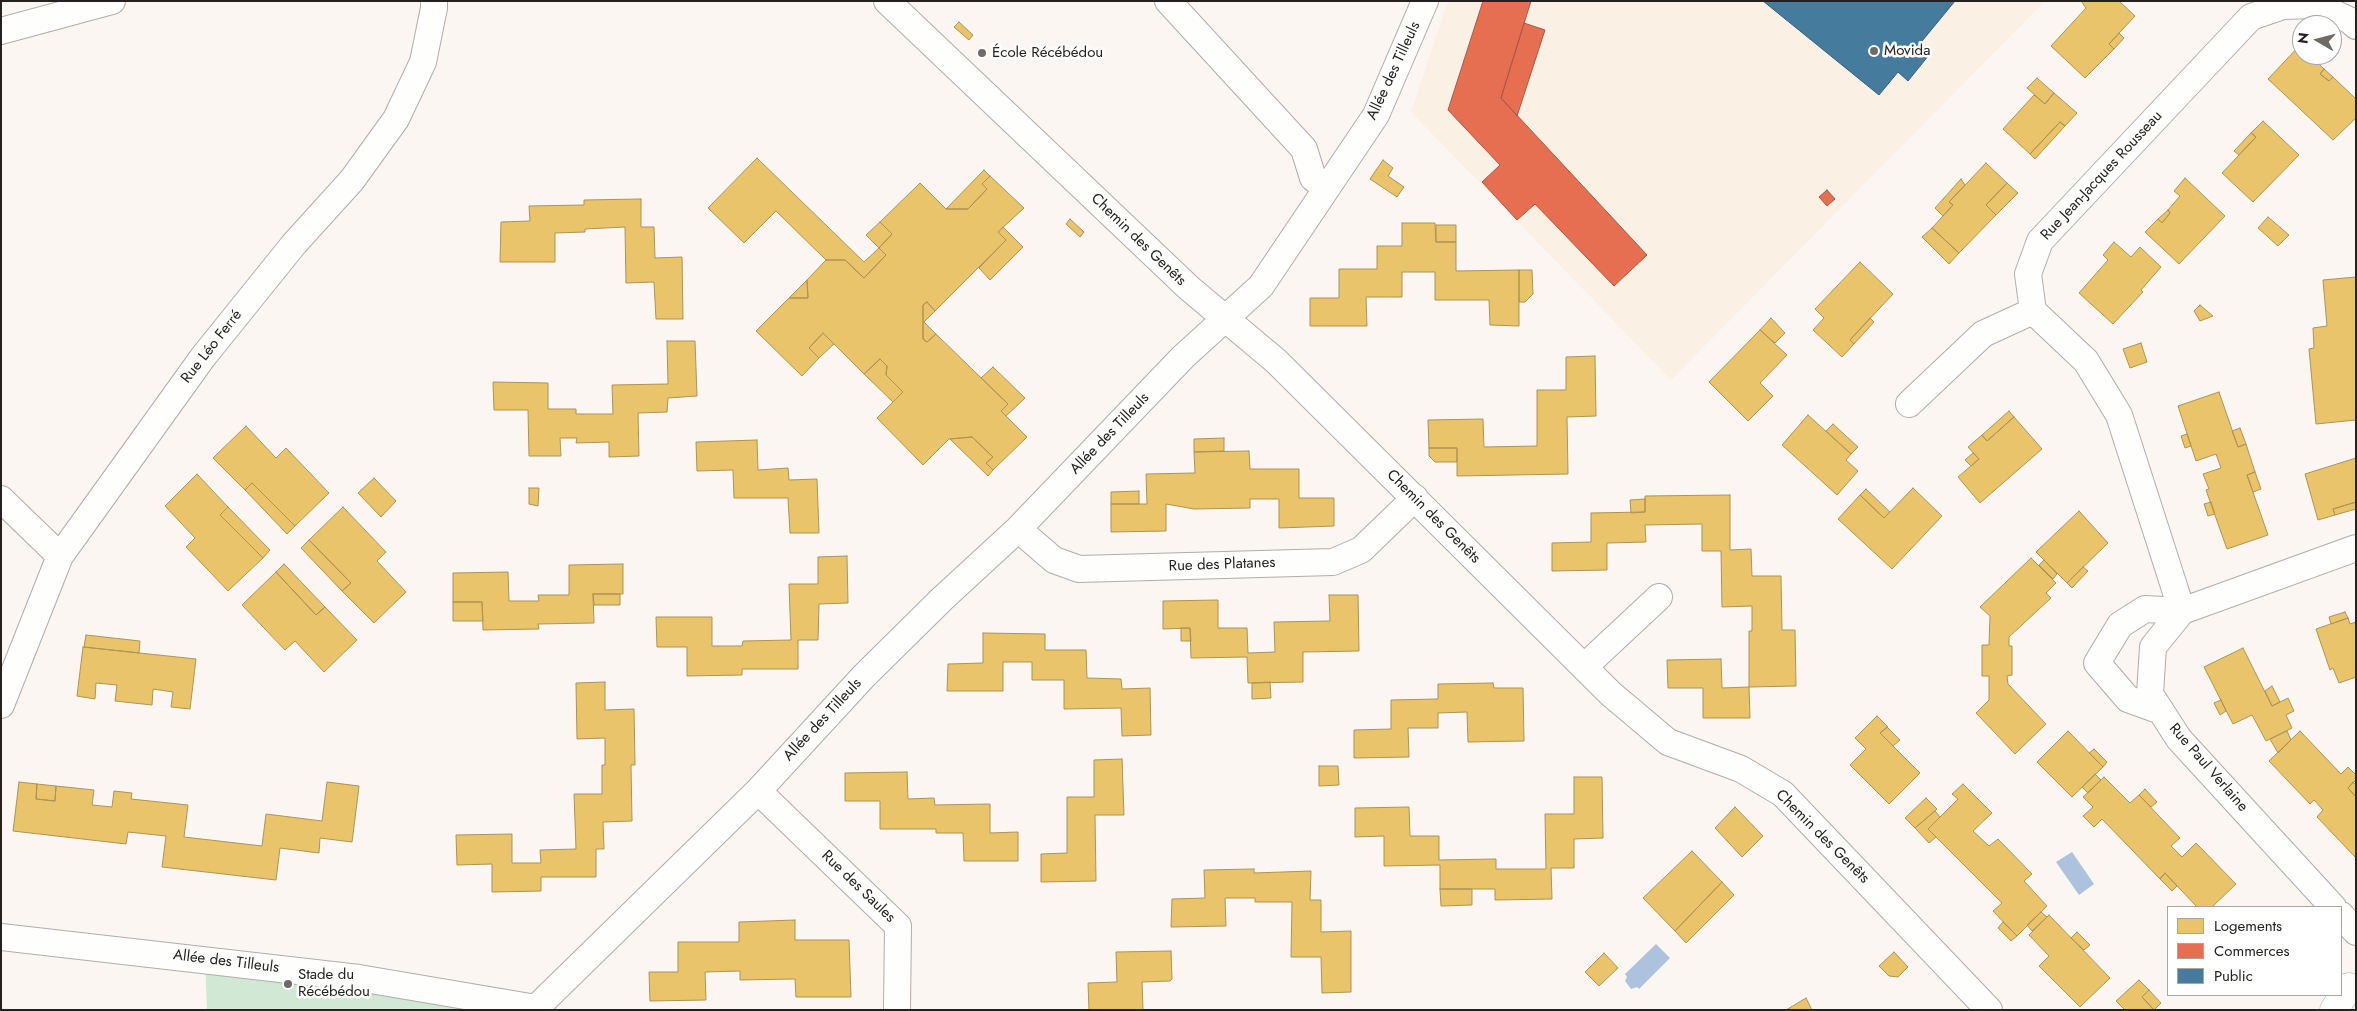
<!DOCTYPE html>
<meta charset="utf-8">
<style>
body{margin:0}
#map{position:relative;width:2357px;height:1011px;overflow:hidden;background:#fbf6f2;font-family:Jost,sans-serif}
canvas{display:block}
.frame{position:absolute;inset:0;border:2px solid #24211e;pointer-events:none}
.legend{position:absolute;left:2167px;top:906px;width:175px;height:90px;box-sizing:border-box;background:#fff;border:1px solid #a7a6a5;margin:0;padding:6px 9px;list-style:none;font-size:15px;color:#24211e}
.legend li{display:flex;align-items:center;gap:10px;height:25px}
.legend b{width:25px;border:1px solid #a7a6a5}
.north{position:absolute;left:2292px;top:15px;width:50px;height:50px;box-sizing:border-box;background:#fff;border:1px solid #a7a6a5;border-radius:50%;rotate:278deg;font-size:14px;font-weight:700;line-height:20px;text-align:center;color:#24211e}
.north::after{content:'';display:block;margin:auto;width:18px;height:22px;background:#6f6c68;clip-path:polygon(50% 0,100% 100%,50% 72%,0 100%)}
</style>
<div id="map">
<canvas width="2357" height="1011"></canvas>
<div class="frame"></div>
<ul class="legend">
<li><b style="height:14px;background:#e9c46a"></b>Logements</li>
<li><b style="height:14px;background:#e76f51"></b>Commerces</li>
<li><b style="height:14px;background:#457b9d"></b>Public</li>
</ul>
<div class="north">N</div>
</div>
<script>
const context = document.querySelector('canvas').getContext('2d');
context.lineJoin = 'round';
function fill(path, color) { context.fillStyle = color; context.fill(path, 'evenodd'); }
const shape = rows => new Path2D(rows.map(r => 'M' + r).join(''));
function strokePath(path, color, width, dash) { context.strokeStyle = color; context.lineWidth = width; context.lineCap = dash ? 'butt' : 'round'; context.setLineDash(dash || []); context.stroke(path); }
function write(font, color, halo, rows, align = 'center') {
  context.font = font + ' Jost,sans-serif'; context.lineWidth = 5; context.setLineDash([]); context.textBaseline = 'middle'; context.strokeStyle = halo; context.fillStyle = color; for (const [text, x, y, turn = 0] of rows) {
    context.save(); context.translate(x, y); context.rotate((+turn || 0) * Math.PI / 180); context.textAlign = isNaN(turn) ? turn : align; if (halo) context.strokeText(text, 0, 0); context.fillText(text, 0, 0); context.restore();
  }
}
const commercial = shape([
 [1448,1,2045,1,1671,380,1411,112]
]);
const green = shape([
 [205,959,538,1010,207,1010]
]);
const water = shape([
 [2072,852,2094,884,2079,895,2056,862],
 [1656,944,1670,958,1639,989,1637,987,1631,989,1625,981,1627,977,1625,974]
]);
const homes = shape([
 [2081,1,2119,1,2135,16,2109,44,2114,49,2085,78,2051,46,2086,8,2081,1],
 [959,22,973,35,969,40,954,27,959,22],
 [2119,33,2124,38,2114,49,2109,44,2119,33],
 [2302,43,2302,55,2316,55,2313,58,2324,69,2320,74,2329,81,2333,77,2356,99,2356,118,2333,140,2268,79,2302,43],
 [2324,69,2333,77,2329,81,2320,74,2324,69],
 [2037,78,2054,93,2045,104,2027,88,2037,78],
 [2054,93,2077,113,2065,126,2060,122,2030,154,2003,129,2034,95,2045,104,2054,93],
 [2263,121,2299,155,2253,202,2222,173,2256,137,2251,133,2263,121],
 [2060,122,2065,126,2035,159,2030,154,2060,122],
 [2251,133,2256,137,2239,155,2234,151,2251,133],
 [757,158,864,262,879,248,886,255,864,278,845,260,826,260,776,211,744,243,708,208,757,158],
 [1383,160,1393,168,1388,176,1404,187,1397,197,1370,179,1383,160],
 [1986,163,2007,183,1986,205,1996,215,1959,253,1932,228,1953,205,1949,202,1986,163],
 [984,170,990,176,982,184,987,189,968,209,946,209,984,170],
 [990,176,1024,208,998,232,1006,240,935,311,927,302,923,305,923,339,927,342,936,334,1008,404,1001,411,1027,437,993,470,986,463,993,457,972,437,949,439,923,465,877,418,903,392,886,375,887,366,880,359,864,374,823,333,809,348,819,358,802,376,756,331,789,298,808,298,807,280,826,260,845,260,864,278,886,255,879,248,892,234,880,222,920,183,946,209,968,209,987,189,982,184,990,176],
 [2185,178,2225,216,2179,264,2145,232,2158,219,2162,223,2170,213,2168,210,2180,196,2174,191,2185,178],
 [1961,179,1965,185,1949,202,1953,205,1943,216,1935,208,1961,179],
 [2007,183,2018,193,1996,215,1986,205,2007,183],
 [641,199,641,227,654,227,655,258,682,257,683,319,656,319,654,282,626,283,625,227,585,229,585,232,555,233,555,262,500,262,501,222,530,221,529,206,584,205,584,200,641,199],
 [2168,210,2170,213,2162,223,2158,219,2168,210],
 [2268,217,2289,235,2278,246,2258,228,2268,217],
 [1070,219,1084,232,1080,237,1066,224,1070,219],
 [880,222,892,234,879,248,866,235,880,222],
 [1402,223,1435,223,1436,242,1456,242,1456,271,1519,270,1519,326,1490,325,1489,300,1435,300,1435,272,1402,272,1402,297,1366,297,1367,326,1310,326,1310,298,1339,298,1339,269,1377,269,1377,246,1402,246,1402,223],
 [1436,225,1456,225,1456,242,1436,242,1436,225],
 [1003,227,1023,247,990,280,979,268,1006,240,998,232,1003,227],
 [1932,228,1959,253,1949,264,1922,237,1932,228],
 [2114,242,2131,257,2140,247,2161,267,2141,290,2143,292,2113,324,2079,293,2108,260,2103,255,2114,242],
 [1860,262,1893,294,1850,340,1854,344,1842,357,1813,330,1824,318,1815,309,1860,262],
 [1519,270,1532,270,1533,294,1525,302,1519,302,1519,270],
 [2356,277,2356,420,2316,424,2309,349,2314,348,2313,328,2327,326,2323,280,2356,277],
 [807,280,808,298,789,298,807,280],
 [927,302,935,311,924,322,936,334,927,342,923,339,923,305,927,302],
 [2200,305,2213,316,2200,321,2194,311,2200,305],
 [1771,318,1785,333,1775,343,1760,330,1771,318],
 [1870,318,1874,322,1854,344,1850,340,1870,318],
 [1760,330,1787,355,1760,383,1773,396,1748,421,1709,382,1760,330],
 [823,333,834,344,819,358,809,348,823,333],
 [667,341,695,341,697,396,668,398,667,412,638,413,639,456,609,457,609,442,576,443,577,438,560,438,561,456,529,456,528,410,494,410,493,382,548,383,548,409,576,409,576,414,613,414,612,385,668,384,667,341],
 [2141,343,2147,362,2130,368,2123,349,2141,343],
 [1595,356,1596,416,1567,417,1568,474,1457,476,1457,448,1429,448,1428,420,1483,419,1484,447,1537,446,1537,390,1566,390,1566,357,1595,356],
 [880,359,887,366,886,375,903,392,893,402,864,374,880,359],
 [993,367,1025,398,1006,416,1001,411,1008,404,981,378,993,367],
 [2219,392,2238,447,2246,444,2255,472,2247,475,2268,535,2227,549,2206,490,2209,489,2203,474,2221,468,2216,454,2196,461,2178,406,2219,392],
 [2009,411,2014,417,1987,441,1982,435,2009,411],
 [1808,415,1851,454,1846,460,1858,471,1837,495,1782,445,1808,415],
 [2014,417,2042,449,1980,503,1958,477,1979,459,1968,447,1982,435,1987,441,2014,417],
 [1833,424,1858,447,1851,454,1826,431,1833,424],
 [246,426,276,458,286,448,329,493,295,526,252,483,245,490,213,458,246,426],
 [2240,428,2246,444,2238,447,2232,431,2240,428],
 [2187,434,2191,446,2185,448,2181,436,2187,434],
 [972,437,993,457,986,463,993,470,988,476,950,439,972,437],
 [1224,438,1224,451,1194,452,1194,439,1224,438],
 [757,440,758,470,788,468,789,480,817,479,819,533,790,533,788,498,734,498,733,470,697,471,696,442,757,440],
 [1429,448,1457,448,1457,462,1435,462,1429,456,1429,448],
 [1249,451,1250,469,1299,469,1299,498,1334,498,1334,526,1279,528,1279,499,1250,499,1250,508,1194,509,1166,504,1166,531,1111,532,1111,504,1147,504,1146,474,1195,473,1194,452,1249,451],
 [1973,453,1979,459,1971,466,1965,460,1973,453],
 [2356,458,2356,502,2333,509,2335,515,2318,520,2305,474,2356,458],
 [2255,472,2261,489,2253,492,2247,475,2255,472],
 [197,474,228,507,220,515,263,558,228,591,186,547,195,538,165,506,197,474],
 [374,478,396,501,381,517,358,493,374,478],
 [252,483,295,526,287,534,245,490,252,483],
 [529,488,539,488,538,506,529,504,529,488],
 [1913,488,1942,516,1892,569,1838,519,1860,495,1884,518,1913,488],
 [1866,489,1890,512,1884,518,1860,495,1866,489],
 [1139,491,1139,504,1111,504,1111,492,1139,491],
 [1730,495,1730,550,1751,549,1752,576,1781,576,1782,630,1795,630,1796,686,1749,687,1749,631,1752,631,1752,606,1722,607,1721,551,1702,551,1702,524,1645,525,1646,542,1607,543,1607,570,1552,571,1552,543,1591,542,1591,513,1645,512,1645,496,1730,495],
 [1645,499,1645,512,1631,513,1630,500,1645,499],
 [2211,502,2215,514,2208,516,2204,504,2211,502],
 [2356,502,2356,509,2335,515,2333,509,2356,502],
 [228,507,270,550,263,558,220,515,228,507],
 [343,507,386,552,377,561,406,592,374,623,342,591,351,583,309,540,343,507],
 [2079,511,2108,543,2067,583,2036,552,2079,511],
 [309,540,351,583,342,591,301,548,309,540],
 [847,556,848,603,819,604,818,640,798,640,798,669,742,669,742,675,687,676,687,647,657,647,656,617,712,617,712,646,742,646,743,641,791,640,789,584,818,584,818,557,847,556],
 [2031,558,2056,583,2046,593,2051,598,2009,637,2009,646,2012,646,2012,675,2007,676,2008,684,2046,724,2015,754,1976,713,1989,700,1989,676,1982,676,1982,645,1989,645,1990,616,1980,607,2031,558],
 [2044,560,2057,574,2053,579,2039,565,2044,560],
 [284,564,325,607,316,615,276,572,284,564],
 [623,564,623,594,593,594,594,623,538,624,539,629,483,630,482,602,453,602,453,573,508,572,509,601,539,601,538,595,569,595,569,565,623,564],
 [2083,567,2088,571,2072,588,2067,583,2083,567],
 [276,572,316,615,325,607,357,640,324,672,295,641,285,650,242,605,276,572],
 [593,594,620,594,620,605,594,605,593,594],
 [1329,595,1358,595,1359,651,1303,652,1303,682,1248,683,1247,657,1191,658,1190,628,1163,629,1163,601,1218,600,1218,628,1247,628,1248,653,1275,652,1274,622,1330,621,1329,595],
 [453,602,482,602,483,621,453,621,453,602],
 [2345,612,2348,618,2331,624,2329,617,2345,612],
 [2348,618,2350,624,2356,622,2356,677,2339,683,2333,668,2330,670,2316,629,2348,618],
 [1181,628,1190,628,1191,641,1181,641,1181,628],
 [983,633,1045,634,1045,650,1086,650,1087,678,1121,679,1122,689,1150,688,1151,735,1122,736,1121,708,1064,709,1064,680,1032,680,1032,662,1003,662,1003,691,947,691,948,664,983,663,983,633],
 [86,635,140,641,139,653,84,647,86,635],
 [83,647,196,659,190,709,171,707,173,692,153,689,152,705,115,701,117,685,96,683,95,699,77,696,83,647],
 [2243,648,2272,706,2288,698,2294,711,2286,715,2292,728,2266,741,2252,715,2233,724,2204,667,2243,648],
 [1721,659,1722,688,1749,687,1750,718,1703,718,1703,688,1668,688,1667,660,1721,659],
 [605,682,605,710,634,709,635,765,631,765,632,821,603,822,604,849,596,849,596,877,541,877,541,891,492,892,492,864,457,865,456,835,512,834,512,863,541,863,540,850,576,849,574,794,602,794,602,765,605,765,605,738,577,739,576,683,605,682],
 [1270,682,1271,698,1252,699,1252,683,1270,682],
 [1493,683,1494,688,1523,688,1524,741,1468,742,1467,712,1438,713,1438,728,1408,728,1409,757,1354,758,1354,730,1391,729,1391,700,1438,699,1438,684,1493,683],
 [2272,686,2280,702,2272,706,2265,691,2272,686],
 [2221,700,2226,711,2220,715,2214,703,2221,700],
 [1877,716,1888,727,1880,733,1920,773,1889,804,1850,765,1866,749,1855,738,1877,716],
 [1887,727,1900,740,1893,746,1880,733,1887,727],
 [2068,731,2103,767,2072,797,2037,762,2068,731],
 [2287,731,2291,740,2278,753,2270,739,2287,731],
 [2300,731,2341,774,2348,767,2356,775,2356,780,2348,788,2356,797,2356,858,2317,817,2323,810,2314,800,2310,804,2269,761,2300,731],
 [2094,749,2107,762,2103,767,2089,753,2094,749],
 [1122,759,1124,815,1095,815,1096,881,1041,882,1041,854,1067,853,1067,797,1094,797,1094,760,1122,759],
 [1319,766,1338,766,1339,785,1319,786,1319,766],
 [907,772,908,799,934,798,935,805,990,804,990,833,1018,832,1018,861,964,861,963,833,936,833,936,829,880,829,880,801,845,801,845,773,907,772],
 [2095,774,2101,780,2088,793,2082,787,2095,774],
 [1574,777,1602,777,1603,838,1574,839,1574,868,1551,868,1552,899,1495,900,1495,889,1440,889,1440,865,1384,866,1384,836,1355,837,1355,808,1409,807,1410,836,1439,836,1439,860,1496,859,1496,869,1546,869,1545,814,1574,814,1574,777],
 [2104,777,2130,803,2139,795,2180,838,2171,846,2182,857,2196,843,2236,884,2212,907,2197,907,2165,873,2160,879,2102,819,2094,827,2083,816,2093,807,2083,797,2104,777],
 [19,782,37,784,36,799,55,801,56,786,94,790,92,805,112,807,114,791,132,793,131,799,188,805,184,837,262,846,266,814,322,821,327,782,359,786,352,842,320,838,319,853,280,848,276,880,162,867,166,836,128,832,126,844,13,831,19,782],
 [2353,782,2356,785,2356,797,2348,788,2353,782],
 [37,784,56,786,55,801,36,799,37,784],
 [1963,784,1992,813,1973,831,1989,846,1998,839,2032,874,2024,881,2047,906,2017,936,1993,911,2002,903,1928,829,1958,799,1952,794,1963,784],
 [2145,789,2157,802,2151,807,2139,795,2145,789],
 [1926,798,1937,809,1915,828,1905,818,1926,798],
 [1735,807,1763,836,1742,857,1715,828,1735,807],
 [1935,811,1940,817,1928,829,1936,837,1929,843,1915,828,1935,811],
 [1692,851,1722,882,1675,931,1643,898,1692,851],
 [1254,869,1254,873,1311,871,1310,900,1321,900,1321,932,1351,931,1351,992,1322,993,1321,957,1291,957,1292,902,1255,902,1255,898,1225,898,1226,926,1171,927,1172,899,1205,898,1204,870,1254,869],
 [2165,873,2177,886,2172,891,2160,879,2165,873],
 [1722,882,1734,895,1686,943,1675,931,1722,882],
 [1440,889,1472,889,1472,905,1441,906,1440,889],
 [2041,912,2047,917,2032,931,2027,925,2041,912],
 [2049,915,2110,978,2080,1007,2039,966,2049,956,2029,935,2049,915],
 [795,920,795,940,849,940,851,997,796,997,795,979,740,980,740,971,705,972,706,1000,650,1001,649,972,678,972,678,942,739,942,739,922,795,920],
 [2003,922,2017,936,2011,941,1998,928,2003,922],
 [2077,932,2090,945,2084,950,2071,938,2077,932],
 [1171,951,1172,979,1170,981,1142,982,1143,1010,1089,1010,1088,983,1117,982,1116,952,1171,951],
 [1894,952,1908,967,1898,977,1889,976,1879,966,1894,952],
 [1604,953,1618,968,1599,986,1585,972,1604,953],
 [2139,980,2149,990,2142,997,2154,1010,2125,1010,2116,1001,2139,980],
 [2149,990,2161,1003,2154,1010,2142,997,2149,990],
 [1806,998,1812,1010,1786,1010,1806,998]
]);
const shops = shape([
 [1483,1,1531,1,1501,98,1647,255,1614,286,1535,204,1517,220,1482,182,1500,165,1448,110,1483,1],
 [1524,23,1545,30,1517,116,1501,98,1524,23],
 [1827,190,1835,199,1827,206,1819,197,1827,190]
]);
const public = shape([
 [1763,1,1955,1,1918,46,1929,55,1908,81,1898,72,1879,95,1763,1]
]);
const street = shape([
 [887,1,1189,288,1276,361,1611,694,1668,742,1741,769,1783,794,1989,1010],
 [1168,1,1304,149,1313,178,1327,188],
 [2356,26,2349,20,2316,5,2283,6,2251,17,2040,241,2028,274,2033,311,2086,361,2119,415,2182,611,2356,548],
 [1,31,112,1],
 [1909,404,1983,334,2033,311],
 [1,499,60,556],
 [1018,529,1054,560,1079,569,1333,562,1361,550,1415,498],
 [2182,611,2153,647,2150,694,2179,739,2333,907],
 [1584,667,1659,597],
 [1,705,60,556,203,357,294,244,352,180,396,119,423,62,434,8,434,1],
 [2161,711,2128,699,2097,663,2120,625,2145,609,2182,611],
 [758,791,898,926,897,1010],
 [2341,915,2356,932],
 [1,937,359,978,536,1008,758,791,864,676,942,599,1018,529,1183,357,1261,286,1376,115,1425,1]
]);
const secondary = shape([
 [2334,1010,2349,987]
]);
const markers = [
 [1874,51,5,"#6f6c68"],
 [982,53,5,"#6f6c68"],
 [288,984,5,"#6f6c68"]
];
const poiNames = [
 ["Movida",1884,51],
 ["École Récébédou",992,53],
 ["Stade du",298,975],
 ["Récébédou",298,992]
];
const streetNames = [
 ["Allée des Tilleuls",1394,71,-65],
 ["Rue Jean-Jacques Rousseau",2102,176,-47],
 ["Chemin des Genêts",1138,240,44],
 ["Rue Léo Ferré",212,347,-52],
 ["Allée des Tilleuls",1110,434,-46],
 ["Chemin des Genêts",1433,517,45],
 ["Rue des Platanes",1222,565,-2],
 ["Allée des Tilleuls",823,720,-47],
 ["Rue Paul Verlaine",2208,768,49],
 ["Chemin des Genêts",1822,837,45],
 ["Rue des Saules",858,887,44],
 ["Allée des Tilleuls",226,962,7]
];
fill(commercial, '#fbf0e4');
fill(green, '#d1e8d5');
fill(water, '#adc2dc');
fill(homes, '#e9c46a');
strokePath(homes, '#ae9353', 1);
fill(shops, '#e76f51');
strokePath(shops, '#ac5842', 1);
fill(public, '#457b9d');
strokePath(public, '#3b6077', 1);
strokePath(street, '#b1adaa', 28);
strokePath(secondary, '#b1adaa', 29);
strokePath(street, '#fefefd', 26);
strokePath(secondary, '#fefefd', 28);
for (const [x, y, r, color] of markers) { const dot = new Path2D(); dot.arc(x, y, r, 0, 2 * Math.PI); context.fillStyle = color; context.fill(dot); strokePath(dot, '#fff', 2); }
write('15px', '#24211e', '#fff', poiNames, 'left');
write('15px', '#24211e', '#fff', streetNames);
</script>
